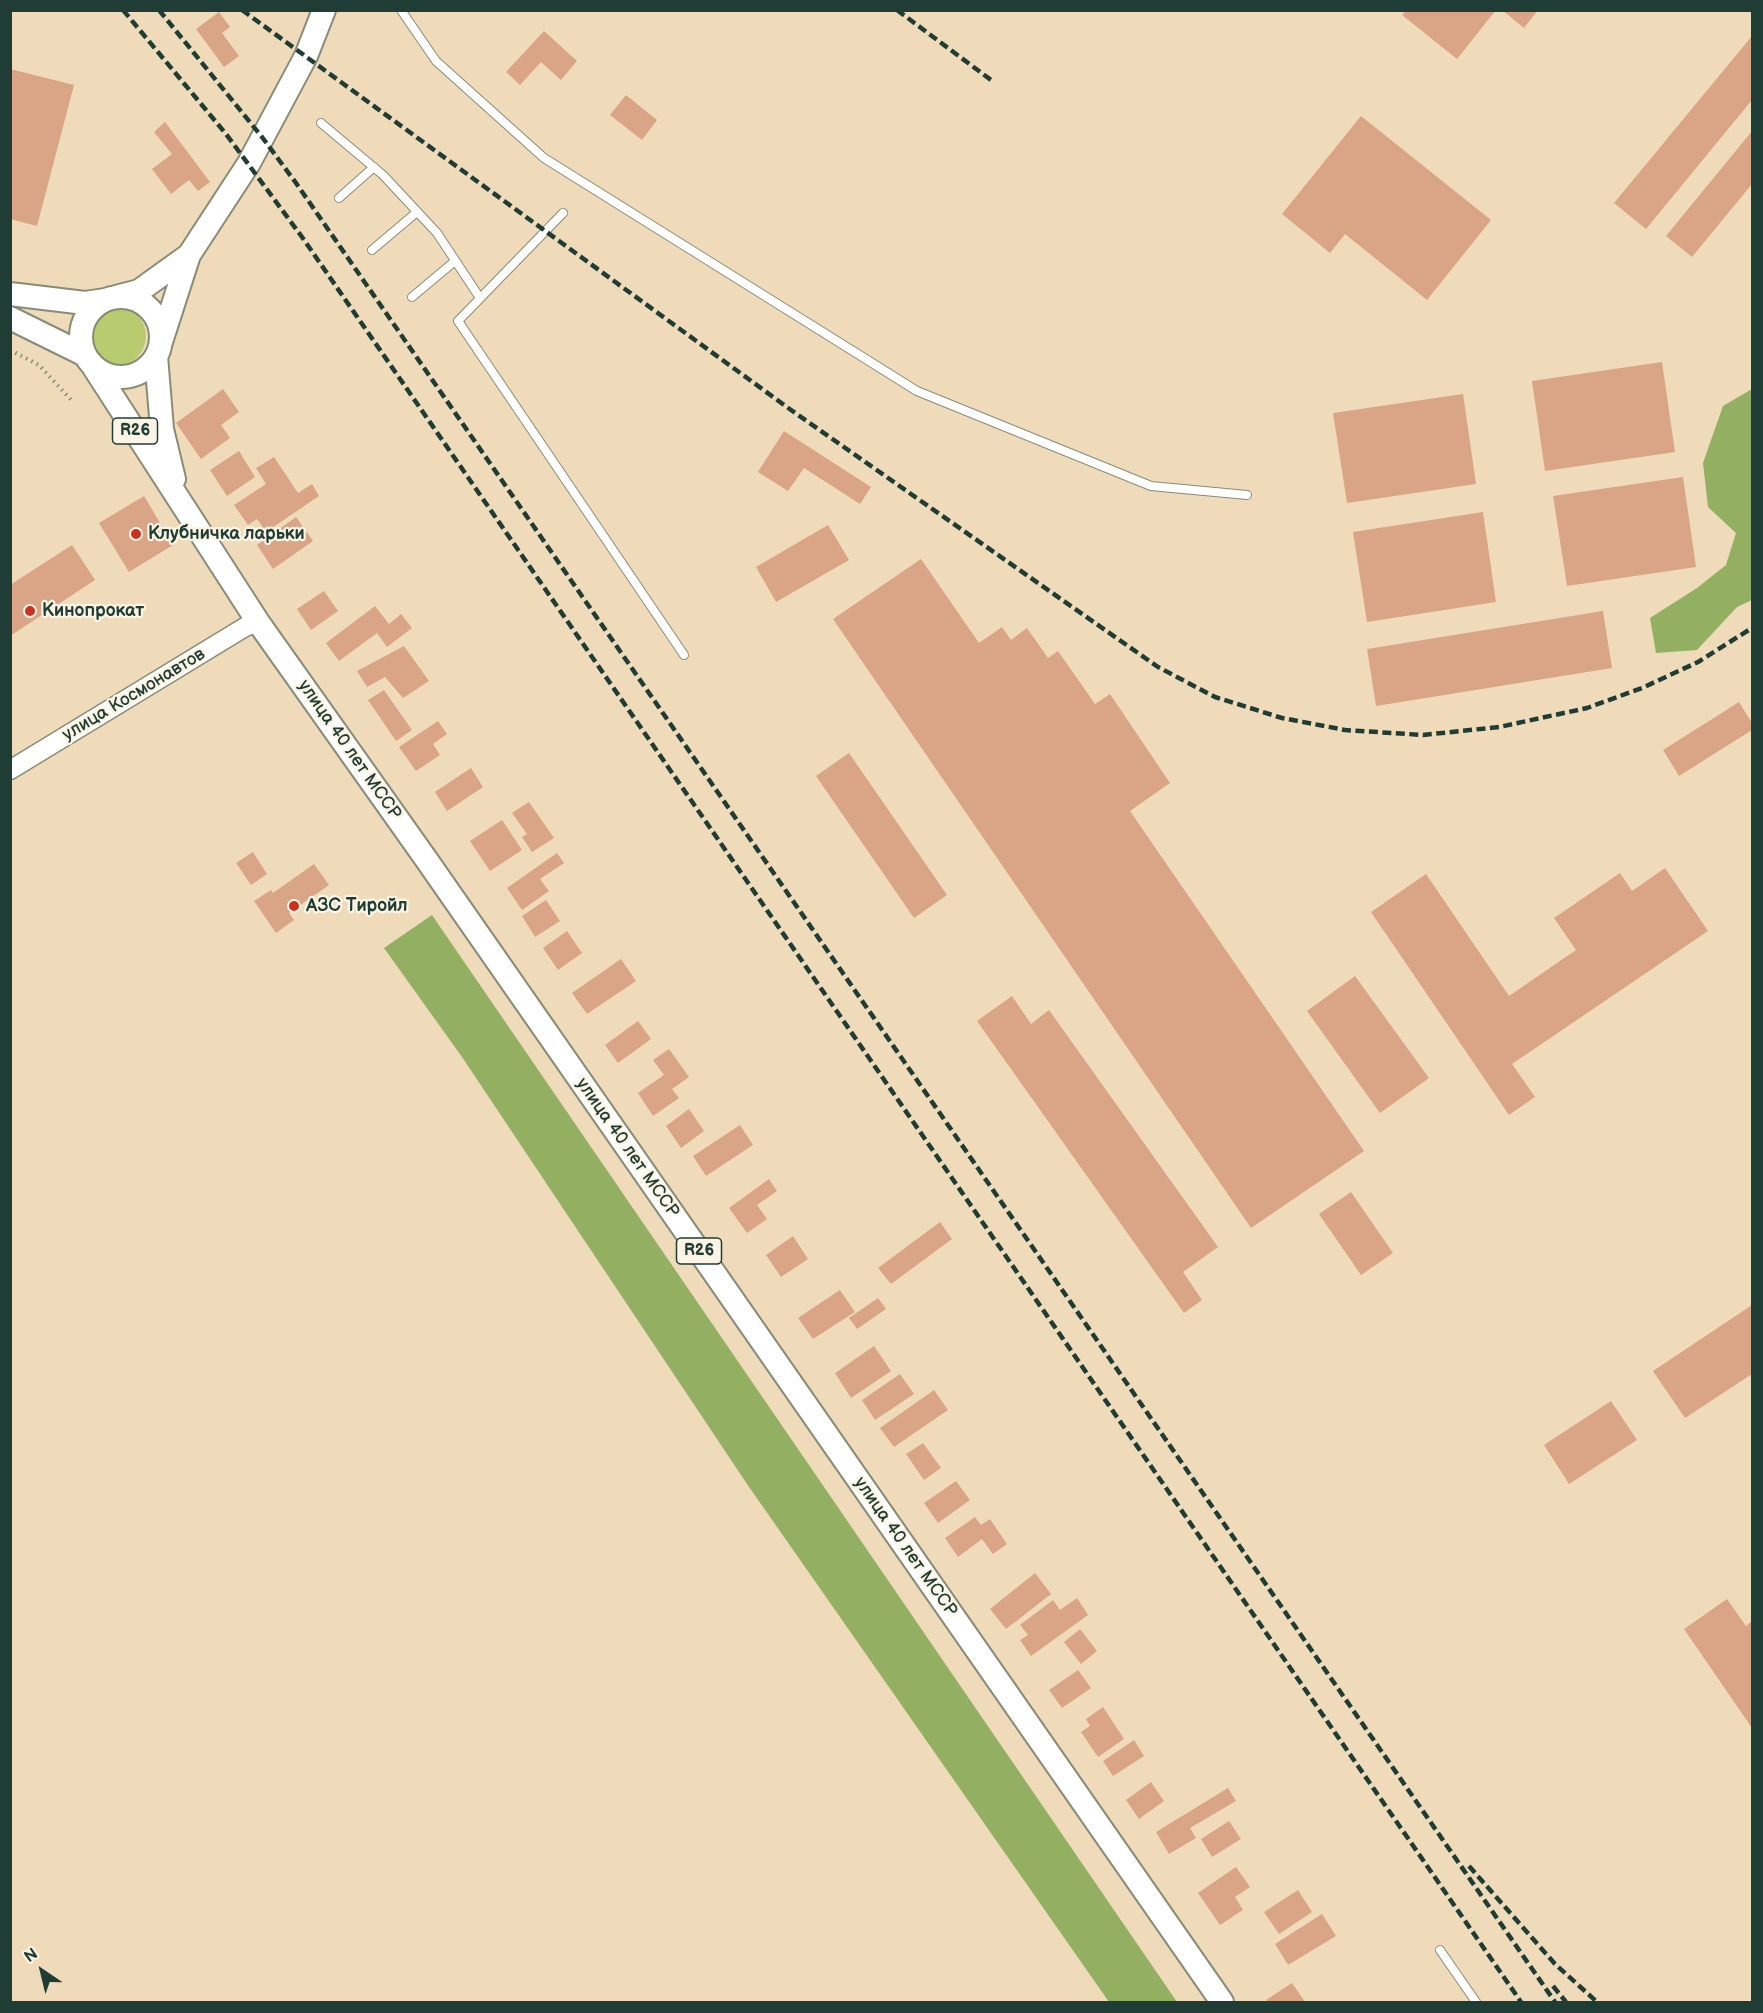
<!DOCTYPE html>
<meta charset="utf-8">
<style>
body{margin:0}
#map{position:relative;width:1763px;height:2013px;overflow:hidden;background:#efdbba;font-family:"Balsamiq Sans",sans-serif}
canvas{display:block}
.frame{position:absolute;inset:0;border:12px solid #1f3d34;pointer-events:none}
.north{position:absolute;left:12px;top:1941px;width:60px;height:60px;-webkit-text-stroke:4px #fcf5e5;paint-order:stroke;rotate:325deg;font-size:16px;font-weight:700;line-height:24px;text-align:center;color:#1f3d34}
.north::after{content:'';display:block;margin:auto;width:21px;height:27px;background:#1f3d34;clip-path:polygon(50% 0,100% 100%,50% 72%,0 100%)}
</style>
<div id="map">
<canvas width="1763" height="2013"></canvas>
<div class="frame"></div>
<div class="north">N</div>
</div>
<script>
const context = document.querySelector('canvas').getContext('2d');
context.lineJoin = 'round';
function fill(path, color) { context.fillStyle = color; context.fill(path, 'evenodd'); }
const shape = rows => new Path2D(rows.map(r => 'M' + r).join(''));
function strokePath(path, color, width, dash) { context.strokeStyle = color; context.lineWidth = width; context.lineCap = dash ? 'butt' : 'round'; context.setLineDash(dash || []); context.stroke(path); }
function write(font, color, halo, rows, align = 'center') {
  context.font = font + ' "Balsamiq Sans",sans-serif'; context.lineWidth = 4.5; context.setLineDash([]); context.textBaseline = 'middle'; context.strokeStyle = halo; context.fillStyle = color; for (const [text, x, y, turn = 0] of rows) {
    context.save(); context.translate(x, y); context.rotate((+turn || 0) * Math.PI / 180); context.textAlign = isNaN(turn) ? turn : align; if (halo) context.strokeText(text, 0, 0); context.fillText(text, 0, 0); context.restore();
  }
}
const green = shape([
 '86 336a30 30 0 1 1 60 0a30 30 0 1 1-60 0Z'
]);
const forest = shape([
 [1752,389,1752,600,1737,607,1697,650,1656,653,1650,618,1697,588,1726,565,1736,533,1708,507,1703,463,1723,406],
 [432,915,1177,2002,1109,2002,747,1484,462,1057,384,948]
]);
const building = shape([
 [1406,10,1496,10,1457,59,1402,15],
 [1502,10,1538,10,1524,28],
 [219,12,230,27,222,33,239,56,224,67,196,29],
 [544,31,577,61,561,80,541,62,520,85,506,72],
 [1752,36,1752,100,1646,229,1614,203],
 [10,69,74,85,37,226,10,219],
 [626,95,657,120,642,140,610,115],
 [1361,116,1491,220,1427,300,1345,234,1330,253,1282,214],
 [165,122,210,182,198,191,189,180,171,194,152,169,172,154,154,132],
 [1752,131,1752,184,1692,257,1666,236],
 [1662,362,1675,452,1545,471,1532,381],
 [223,389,239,412,221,425,230,438,201,459,176,423],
 [1463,394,1476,484,1347,503,1333,413],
 [784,431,871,487,860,504,804,468,788,491,758,472],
 [239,451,255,477,227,496,210,470],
 [274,457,298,493,312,484,319,496,266,532,257,519,248,525,234,505,266,484,256,468],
 [1683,477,1696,567,1567,586,1553,496],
 [144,496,173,545,129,572,99,523],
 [1483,512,1496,602,1367,622,1353,532],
 [296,517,313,541,273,569,257,545],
 [828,525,849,560,776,602,756,567],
 [72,545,95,580,10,636,10,585],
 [921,559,979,643,1002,627,1011,640,1027,628,1048,658,1058,651,1095,704,1110,694,1170,783,1130,811,1364,1151,1251,1228,833,619],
 [324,591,338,611,311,630,297,609],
 [375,606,389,624,401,614,412,628,387,647,377,633,339,661,326,643],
 [1603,611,1612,668,1376,706,1367,649],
 [404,646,429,681,403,698,385,677,367,687,357,671],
 [384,690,412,730,396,741,368,700],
 [1739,702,1752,723,1752,730,1679,776,1663,750],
 [438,721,447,734,433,744,440,755,416,771,399,747],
 [849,753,947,895,914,918,816,776],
 [471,768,483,787,447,811,435,792],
 [529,802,554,838,532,852,522,837,527,834,512,813],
 [502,820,522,850,490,871,470,841],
 [253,852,267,874,251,885,236,863],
 [557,853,564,863,540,879,549,891,522,910,507,888],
 [314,864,329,885,289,913,294,920,276,933,254,901,271,890,273,893],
 [1665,868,1708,931,1512,1064,1535,1097,1509,1115,1371,912,1426,874,1509,996,1576,950,1554,918,1620,873,1632,891],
 [546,900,560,921,535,937,522,916],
 [567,931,582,953,558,970,543,948],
 [621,959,636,981,587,1014,572,993],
 [1355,976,1429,1078,1380,1113,1307,1011],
 [1012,996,1031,1024,1049,1010,1218,1247,1183,1272,1202,1300,1184,1313,977,1021],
 [638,1021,651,1039,618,1063,605,1045],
 [669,1049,689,1077,672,1089,679,1098,653,1116,638,1093,664,1075,653,1060],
 [689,1109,704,1131,681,1148,666,1126],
 [740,1125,753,1145,706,1176,693,1156],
 [769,1179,777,1191,757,1205,767,1219,747,1233,729,1208],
 [1351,1192,1393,1253,1361,1275,1319,1214],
 [940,1222,952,1239,891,1284,878,1268],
 [793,1236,808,1259,781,1277,766,1255],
 [840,1290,855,1312,813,1339,798,1318],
 [878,1298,886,1309,857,1329,849,1318],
 [1752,1305,1752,1374,1685,1418,1653,1371],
 [874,1346,891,1371,851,1398,835,1373],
 [900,1374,914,1394,875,1420,862,1400],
 [934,1390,948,1410,894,1447,880,1428],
 [1611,1401,1637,1440,1569,1484,1544,1445],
 [923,1443,941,1468,924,1480,906,1454],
 [956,1481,970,1500,938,1523,924,1503],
 [975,1517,981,1525,990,1519,1007,1544,993,1554,982,1539,958,1557,945,1538],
 [1035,1573,1051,1594,1006,1629,990,1609],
 [1077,1598,1088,1615,1031,1656,1020,1640,1028,1635,1020,1625,1053,1600,1060,1610],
 [1727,1599,1746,1626,1752,1621,1752,1728,1684,1629],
 [1080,1629,1097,1651,1081,1664,1064,1642],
 [1078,1670,1091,1688,1062,1708,1049,1690],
 [1103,1707,1124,1739,1098,1757,1081,1732,1090,1726,1086,1719],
 [1134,1740,1144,1756,1113,1776,1103,1761],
 [1151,1782,1164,1801,1139,1819,1126,1800],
 [1228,1788,1236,1801,1190,1828,1196,1838,1169,1854,1156,1832],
 [1229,1821,1241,1839,1212,1857,1201,1839],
 [1236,1867,1250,1887,1235,1897,1243,1910,1220,1925,1198,1893],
 [1298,1890,1312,1912,1279,1934,1264,1912],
 [1322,1914,1336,1936,1288,1965,1275,1944],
 [1292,1983,1305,2002,1268,2002,1266,2000]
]);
const path = shape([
 [10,350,39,365,73,402]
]);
const service = shape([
 [401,10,436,61,544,158,917,391,1151,486,1247,495],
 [321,123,383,175,437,233,480,298],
 [339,198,374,167],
 [563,213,458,321,684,655],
 [372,250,417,212],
 [412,297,455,261],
 [1440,1950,1476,2002]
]);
const tertiary = shape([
 [10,770,245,627,258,622]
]);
const primary = shape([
 [10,294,85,303,105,300],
 [116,297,139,291,189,255],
 '81 337a40 40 0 1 1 80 0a40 40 0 1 1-80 0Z',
 [10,318,85,355],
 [161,342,189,255,249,163,306,56,324,10],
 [156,356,162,429,174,479],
 [91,363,258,622,426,859,1222,2002]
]);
const rail = shape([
 [123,10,226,134,302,237,1521,2002],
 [159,10,262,137,296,183,1555,2002],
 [242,10,791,410,1158,667,1215,697,1282,718,1345,730,1423,735,1499,727,1587,708,1642,688,1698,662,1752,628],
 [897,10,991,80],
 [1469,1866,1555,1964,1597,2002],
 [1553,1986,1566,2002]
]);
const markers = [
 [136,534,6,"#c8321e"],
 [30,611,6,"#c8321e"],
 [294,906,6,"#c8321e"]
];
const shields = [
 [135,431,45],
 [699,1251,45]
];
const shieldNames = [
 ["R26",135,431],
 ["R26",699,1251]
];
const poiNames = [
 ["Клубничка ларьки",148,534],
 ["Кинопрокат",42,611],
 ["АЗС Тиройл",306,906]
];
const streetNames = [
 ["улица Космонавтов",134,695,-31],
 ["улица 40 лет МССР",349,750,55],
 ["улица 40 лет МССР",627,1148,55],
 ["улица 40 лет МССР",905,1547,55]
];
fill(green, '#b9cb6f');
fill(forest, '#92af62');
fill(building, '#daa486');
strokePath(service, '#878c77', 10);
strokePath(tertiary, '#878c77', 21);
strokePath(primary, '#878c77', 26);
strokePath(path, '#878c77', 4, [1.5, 4.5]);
strokePath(service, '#fff', 8);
strokePath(tertiary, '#fff', 18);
strokePath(primary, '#fff', 22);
strokePath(rail, '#1f3d34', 4.5, [9, 4.5]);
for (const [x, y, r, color] of markers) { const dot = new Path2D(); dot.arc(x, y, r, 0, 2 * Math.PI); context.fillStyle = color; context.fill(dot); strokePath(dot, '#fcf5e5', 2); }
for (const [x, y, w] of shields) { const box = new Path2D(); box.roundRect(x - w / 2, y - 13, w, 26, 4.5); context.fillStyle = '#fcf5e5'; context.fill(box); strokePath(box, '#1f3d34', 1.5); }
write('bold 16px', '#1f3d34', null, shieldNames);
write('bold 18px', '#1f3d34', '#fcf5e5', poiNames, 'left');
write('18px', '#1f3d34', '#fcf5e5', streetNames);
</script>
